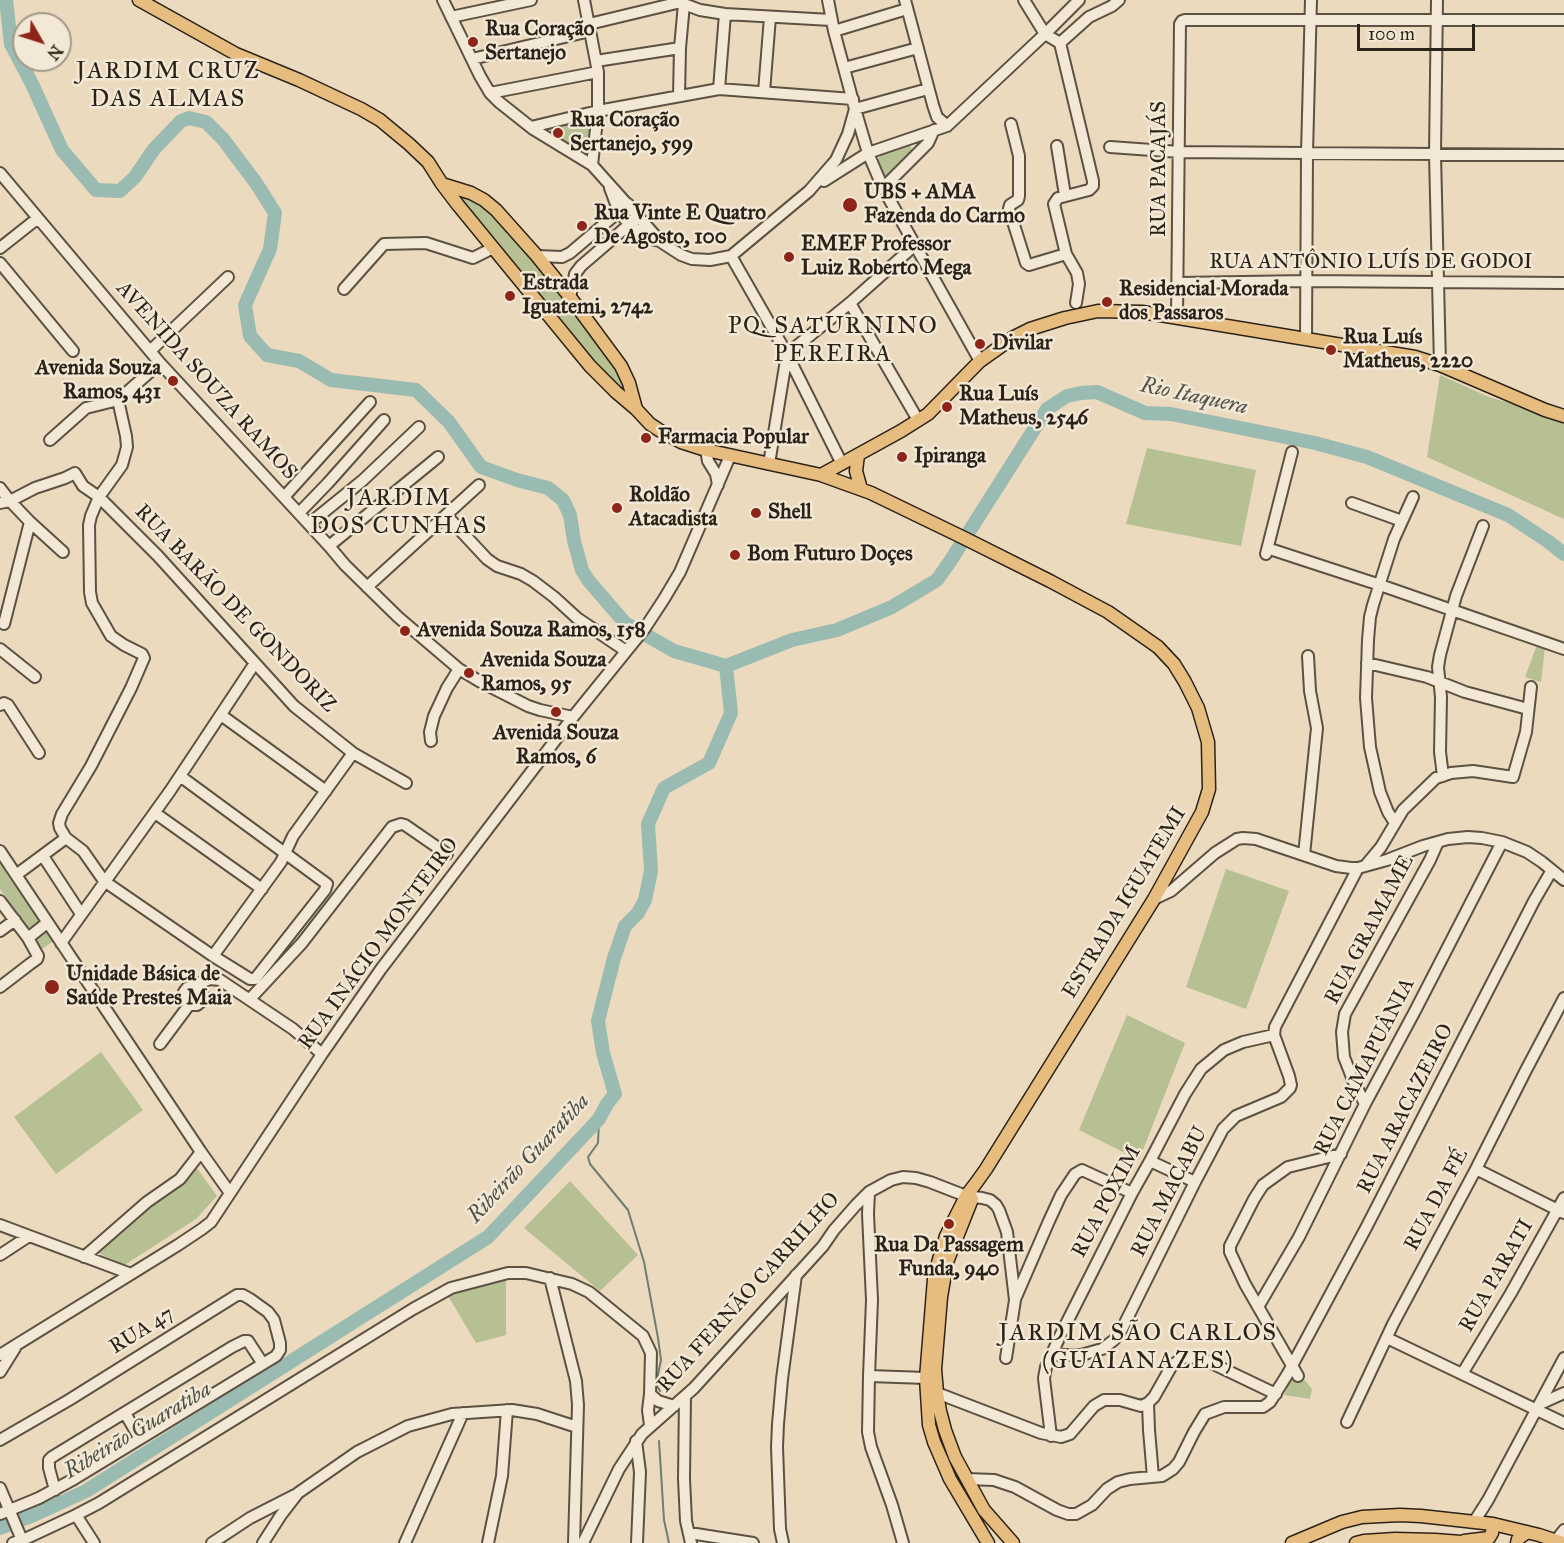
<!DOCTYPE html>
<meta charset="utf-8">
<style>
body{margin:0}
#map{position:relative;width:1564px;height:1543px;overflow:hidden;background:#ecdabe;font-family:"IM FELL Great Primer",serif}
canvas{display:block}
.north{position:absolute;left:12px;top:12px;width:60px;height:60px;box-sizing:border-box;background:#f3e7d5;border:2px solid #a39989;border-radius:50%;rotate:129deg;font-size:16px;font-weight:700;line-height:24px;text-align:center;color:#2c2318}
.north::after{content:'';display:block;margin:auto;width:21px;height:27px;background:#8f2418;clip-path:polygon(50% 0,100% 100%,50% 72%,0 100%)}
.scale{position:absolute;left:1357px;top:24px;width:118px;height:27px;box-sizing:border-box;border:3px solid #2c2318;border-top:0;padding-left:8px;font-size:18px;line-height:21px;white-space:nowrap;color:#2c2318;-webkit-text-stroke:4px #f3e7d5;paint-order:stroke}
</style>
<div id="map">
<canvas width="1564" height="1543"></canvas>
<div class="north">N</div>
<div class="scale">100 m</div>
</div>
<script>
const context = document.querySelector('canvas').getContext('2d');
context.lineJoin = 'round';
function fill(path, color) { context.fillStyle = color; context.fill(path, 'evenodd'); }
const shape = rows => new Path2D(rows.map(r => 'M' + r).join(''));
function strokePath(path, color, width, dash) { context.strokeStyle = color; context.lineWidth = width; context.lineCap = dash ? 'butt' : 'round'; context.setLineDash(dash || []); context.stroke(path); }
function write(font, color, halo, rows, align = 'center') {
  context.font = font + ' "IM FELL Great Primer",serif'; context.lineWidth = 5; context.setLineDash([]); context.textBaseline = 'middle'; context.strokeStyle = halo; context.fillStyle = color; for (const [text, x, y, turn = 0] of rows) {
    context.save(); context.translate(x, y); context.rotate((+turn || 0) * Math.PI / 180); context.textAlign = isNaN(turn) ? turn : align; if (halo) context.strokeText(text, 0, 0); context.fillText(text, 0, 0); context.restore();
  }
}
const green = shape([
 [598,112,591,164,532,127],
 [910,144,913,153,891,173,886,176,882,174,878,162,880,154],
 [465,195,484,200,621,366,625,390,616,392,459,202],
 [1440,375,1489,397,1564,419,1564,519,1427,457],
 [1147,448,1256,470,1241,546,1126,524],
 [1537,645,1545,648,1541,682,1525,677],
 [0,863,54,941,42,949,0,889],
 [1226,869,1289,891,1246,1009,1186,987],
 [1127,1015,1185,1043,1139,1160,1079,1130],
 [101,1052,143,1110,56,1174,14,1117],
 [197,1168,217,1196,196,1219,123,1266,97,1252],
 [570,1181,638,1255,600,1291,524,1228],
 [506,1280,506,1335,476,1343,448,1296],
 [1300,1375,1312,1389,1310,1399,1284,1395,1288,1383]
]);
const stream = shape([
 [599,1119,598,1143,588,1157,590,1164,628,1210,644,1262,658,1338,661,1360,656,1384,660,1391],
 [659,1441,664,1520,669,1543]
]);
const river = shape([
 [6,0,11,44,32,84,62,150,96,190,120,191,135,177,154,149,181,121,189,118,206,122,223,139,256,183,275,213,270,249,245,305,250,336,267,355,299,361,331,380,416,390,449,422,481,467,517,480,548,488,563,500,570,515,574,541,582,570,588,580,625,623,674,651,726,666],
 [726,666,792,640,837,630,892,607,937,580,951,560,1047,409,1067,396,1081,393,1097,392,1145,413,1171,414,1315,443,1367,457,1508,515,1549,542,1564,554],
 [0,1528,34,1515,86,1491,488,1237,599,1119,607,1104,615,1094,603,1053,598,1021,614,958,625,926,638,913,645,900,651,871,648,824,664,788,709,763,731,713,726,666]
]);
const minor = shape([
 [443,0,480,76,490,93,499,102,533,129,592,165,661,242,681,255,692,259,710,260,731,256,809,191,836,160,848,134,855,109,928,89],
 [584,0,598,72,598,111,592,165],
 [679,0,684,4,700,10,725,14,831,20],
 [828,0,834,31,855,109,868,153,883,188,980,361],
 [905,0,933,105,937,117,947,126],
 [1024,0,1045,34,1060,43,1089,17,1112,6,1119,0],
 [1437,0,1435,154,1440,365],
 [451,17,531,0],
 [589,24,681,2],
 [834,31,907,9],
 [1060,43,1093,181,1093,186,1089,190,1058,198,1054,204,1066,254,1077,273,1079,284,1076,303],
 [472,59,590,31],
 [596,61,680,48],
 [844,68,918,48],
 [719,89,725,14],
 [764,92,770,17],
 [490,93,598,72],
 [679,96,680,48,684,4],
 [1011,124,1019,156,1019,196,1018,200,1010,205,1009,209,1026,263,1029,265,1066,254],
 [531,127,598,111,719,89,853,99],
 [1057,146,1065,195],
 [1110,147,1180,152,1564,155],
 [0,173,160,363,329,546,345,565,398,617,459,669,479,681,528,706,540,710,573,717],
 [824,181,868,153,947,126,1045,34,1079,0],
 [610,188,619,212,629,224,650,239,660,241],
 [883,188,928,143,934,130],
 [0,248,38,218],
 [537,256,562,257,570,253,628,204],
 [731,256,787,354,842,464],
 [0,263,73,351],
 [1179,283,1307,281,1564,283],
 [344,289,384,244,426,243,473,258,493,248],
 [570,297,575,274,581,266,639,216],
 [850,303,918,420],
 [1177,317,1180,24,1182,21,1185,20,1564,20],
 [1306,339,1307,153,1311,0],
 [150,351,228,277],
 [118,400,126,436,127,447,122,465,99,497,91,516,89,525,90,592,92,603,111,636,124,645,142,654,144,658,131,688,91,766,62,814,59,823,60,828,66,838,83,851,104,881,213,956,250,979,255,979,325,890,327,884,180,776],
 [50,440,86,408,118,400,160,363],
 [706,450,708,461,716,474,718,485],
 [769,464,787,354,850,303,915,245],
 [0,488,10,501,30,522,63,552],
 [284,497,370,402],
 [0,503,10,501,35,488,65,478,75,473,83,486,99,497,158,556,294,706,353,753,406,783],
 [1352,503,1402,521],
 [299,513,328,483,384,420],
 [446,515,487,559,497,566,521,574,533,581,554,597,577,618,626,651],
 [309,524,362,481,419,427],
 [329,546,438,457],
 [1273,550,1380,585,1564,649],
 [1266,554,1292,452],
 [367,587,479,485],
 [4,624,30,522],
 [0,649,35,677],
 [1367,663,1427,677,1465,692,1528,709],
 [0,705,4,703,8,705,39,753],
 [221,715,326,791],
 [431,741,430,732,434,716,447,688,459,669],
 [1443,776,1440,752,1441,697,1438,667,1440,655,1456,596,1483,526],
 [155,813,262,889],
 [1395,823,1388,812,1380,792,1370,747,1366,698,1368,640,1370,617,1373,605,1394,539,1413,497],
 [0,851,201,1152,230,1193],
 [1304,855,1317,728,1310,691,1308,656],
 [43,856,81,914],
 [1366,865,1381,847,1403,810,1436,778,1451,773,1473,771,1513,777,1526,732,1531,687],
 [16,875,66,838],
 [1154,899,1171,891,1215,853,1237,839,1243,838,1256,839,1336,866,1351,868,1358,868,1387,860,1423,846,1448,839,1468,837,1482,838,1502,842,1527,852,1542,862,1564,880],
 [0,901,28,938,38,956,37,959,30,964,0,987],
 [0,931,15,920],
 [28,938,47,923],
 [61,943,170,791,255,663],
 [213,956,281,862,293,836,353,753],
 [250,999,302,943,392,827,401,824,405,825,447,854],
 [189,1005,186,1001,184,997,184,992,187,988,210,979,220,980,293,1029,322,1054],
 [189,1005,197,1005,203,1000,203,994,201,989,194,986],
 [160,1044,189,1005],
 [1365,1104,1353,1080,1344,1057,1342,1032,1345,1014,1430,860,1438,842],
 [1150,1161,1195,1182],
 [1476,1169,1564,1213],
 [869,1192,868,1214,872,1300,869,1376,868,1432,871,1447,892,1505,903,1543],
 [0,1225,131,1274],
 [0,1255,29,1236],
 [84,1257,147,1202,180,1179,201,1152],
 [550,1278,576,1381,578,1405,574,1543],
 [1016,1297,1049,1221,1061,1195,1075,1174,1082,1170,1132,1193],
 [1258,1307,1299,1237,1365,1104,1415,1011,1502,842],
 [1387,1338,1564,1423],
 [0,1355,178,1245,202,1229,211,1222,322,1054,381,969,573,717,645,628,664,599,680,572,730,456],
 [1052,1355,1081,1355,1102,1349,1114,1340,1122,1329,1195,1182,1223,1129,1236,1116,1281,1097,1290,1088,1291,1085,1289,1076,1274,1035,1275,1027,1358,868],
 [0,1372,15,1348],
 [1462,1374,1511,1293,1564,1198],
 [869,1376,926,1378],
 [1298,1376,1245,1284,1230,1252,1230,1246,1254,1199,1263,1185,1288,1167,1341,1154],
 [937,1393,1041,1433,1061,1437,1070,1434,1094,1406,1104,1400,1120,1400,1141,1406,1148,1403,1154,1397,1171,1367,1178,1361,1185,1357,1198,1358,1207,1361,1276,1394],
 [650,1394,658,1401,674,1406],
 [685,1396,684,1479,686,1521,691,1543],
 [1148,1403,1149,1430,1153,1477],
 [1540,1404,1564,1393],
 [125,1413,140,1439],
 [1347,1422,1393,1324,1476,1169,1525,1072,1564,998],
 [1051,1436,1045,1387,1044,1378,1046,1367,1060,1336,1132,1193,1150,1161,1185,1094,1201,1069,1224,1050,1243,1042,1274,1035],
 [0,1440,69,1400,237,1295,243,1295,250,1299,268,1312,274,1320,280,1343,280,1350,276,1356,74,1479,39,1498,0,1514],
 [636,1441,640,1472,637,1543],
 [967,1479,994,1480,1015,1487,1057,1510,1068,1514,1076,1514,1092,1505,1107,1489,1118,1482,1130,1479,1162,1476,1173,1469,1179,1462,1194,1432,1205,1414,1224,1407,1263,1407,1270,1402,1287,1375,1367,1226,1534,901,1552,870],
 [0,1488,22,1540],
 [55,1490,49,1468,49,1460,52,1457,232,1347,244,1341,248,1341,263,1364],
 [76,1515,94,1543],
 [1474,1522,1488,1500,1564,1358],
 [689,1534,696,1534,753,1543],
 [1556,1540,1564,1530],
 [13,1543,27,1538,76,1515,99,1503,413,1309,451,1288,508,1273,526,1273,572,1284,589,1292,643,1336,651,1353,650,1394,648,1410,650,1425],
 [212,1543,250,1518,295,1495],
 [263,1543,281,1515,298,1493,357,1452,408,1426,452,1414,512,1410,537,1414,577,1427],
 [405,1543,463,1413],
 [488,1543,502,1476,507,1410],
 [583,1543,619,1469,642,1434,694,1388,823,1246,834,1230,856,1205,869,1192,891,1180,903,1177,916,1178,930,1182,966,1196,982,1198,990,1200,996,1205,999,1210,1007,1232,1015,1300,1006,1358],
 [783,1543,780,1529,777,1447,778,1424,782,1379,796,1275]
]);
const major = shape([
 [139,0,236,54,299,80,361,109,380,120,409,144,428,162,442,184,458,205,590,366,616,392,636,409,650,424,659,430,681,442,706,450,821,475,871,493,962,537,1050,581,1108,612,1158,647,1174,664,1185,682,1198,708,1208,742,1209,789,1202,812,1154,899,986,1169,976,1183,966,1196,946,1236,938,1263,934,1279,926,1378,929,1425,934,1442,950,1479,988,1543],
 [442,184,471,193,484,200,496,210,537,256,570,297,621,366,629,383,636,409],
 [858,455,856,471,861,489],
 [821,475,901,431,928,414,980,361,1014,337,1030,329,1065,318,1098,311,1142,312,1415,357,1440,365,1545,410,1564,416],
 [972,1199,947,1262,941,1297,935,1369,937,1393,940,1411,945,1430,955,1457,984,1510,1013,1543],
 [1464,1541,1489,1538,1492,1533,1493,1524],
 [1292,1543,1342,1522,1362,1517,1400,1515,1421,1516,1493,1524,1539,1535,1563,1543],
 [1356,1543,1364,1541,1395,1539,1435,1540,1474,1543],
 [1517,1543,1518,1539,1527,1532]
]);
const markers = [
 [473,42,6,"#8f2418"],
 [558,133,6,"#8f2418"],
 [850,205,8,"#8f2418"],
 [582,226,6,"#8f2418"],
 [789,257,6,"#8f2418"],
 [510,296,6,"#8f2418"],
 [1107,302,6,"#8f2418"],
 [980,344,6,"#8f2418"],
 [1331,350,6,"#8f2418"],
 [173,381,6,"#8f2418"],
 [947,407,6,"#8f2418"],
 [646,438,6,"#8f2418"],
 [902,457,6,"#8f2418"],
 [617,508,6,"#8f2418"],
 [756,513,6,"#8f2418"],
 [735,555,6,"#8f2418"],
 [405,631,6,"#8f2418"],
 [469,673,6,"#8f2418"],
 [556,712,6,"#8f2418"],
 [52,987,8,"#8f2418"],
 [949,1224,6,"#8f2418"]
];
const poiNames = [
 ["Rua Coração",485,30],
 ["Sertanejo",485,54],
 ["Rua Coração",570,121],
 ["Sertanejo, 599",570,145],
 ["UBS + AMA",864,193],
 ["Fazenda do Carmo",864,217],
 ["Rua Vinte E Quatro",594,214],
 ["De Agosto, 100",594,238],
 ["EMEF Professor",801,245],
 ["Luiz Roberto Mega",801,269],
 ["Estrada",522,284],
 ["Iguatemi, 2742",522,308],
 ["Residencial Morada",1119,290],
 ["dos Passaros",1119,314],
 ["Rua Luís",1343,338],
 ["Matheus, 2220",1343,362],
 ["Divilar",992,344],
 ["Avenida Souza",161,369,"right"],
 ["Ramos, 431",161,393,"right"],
 ["Rua Luís",959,395],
 ["Matheus, 2546",959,419],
 ["Farmacia Popular",658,438],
 ["Ipiranga",914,457],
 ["Roldão",629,496],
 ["Atacadista",629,520],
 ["Shell",768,513],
 ["Bom Futuro Doçes",747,555],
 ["Avenida Souza Ramos, 158",417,631],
 ["Avenida Souza",481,661],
 ["Ramos, 95",481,685],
 ["Avenida Souza",556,734,"center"],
 ["Ramos, 6",556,758,"center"],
 ["Unidade Básica de",66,975],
 ["Saúde Prestes Maia",66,999],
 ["Rua Da Passagem",949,1246,"center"],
 ["Funda, 940",949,1270,"center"]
];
const streetNames = [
 ["RUA PACAJÁS",1160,169,-90],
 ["RUA ANTÔNIO LUÍS DE GODOI",1371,263],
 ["AVENIDA SOUZA RAMOS",206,381,48],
 ["RUA BARÃO DE GONDORIZ",235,609,46],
 ["ESTRADA IGUATEMI",1125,903,-59],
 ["RUA GRAMAME",1370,930,-62],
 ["RUA INÁCIO MONTEIRO",379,944,-54],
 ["RUA CAMAPUÂNIA",1365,1067,-63],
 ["RUA ARACAZEIRO",1406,1109,-63],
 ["RUA MACABU",1170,1192,-63],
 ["RUA DA FÉ",1437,1200,-62],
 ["RUA POXIM",1107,1202,-62],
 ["RUA PARATI",1497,1276,-60],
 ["RUA FERNÃO CARRILHO",749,1293,-48],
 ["RUA 47",142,1331,-32]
];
const waterNames = [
 ["Rio Itaquera",1194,397,12],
 ["Ribeirão Guaratiba",529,1159,-47],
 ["Ribeirão Guaratiba",138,1431,-31]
];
const quarterNames = [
 ["JARDIM CRUZ",168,72],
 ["DAS ALMAS",168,100],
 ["PQ. SATURNINO",833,327],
 ["PEREIRA",833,355],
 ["JARDIM",399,499],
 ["DOS CUNHAS",399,527],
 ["JARDIM SÃO CARLOS",1138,1334],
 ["(GUAIANAZES)",1138,1362]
];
fill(green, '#b6c093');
strokePath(stream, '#6d7e74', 2);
strokePath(river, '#99bbb1', 14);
strokePath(minor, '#5c5142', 14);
strokePath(major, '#2c2318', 15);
strokePath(minor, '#f3e7d5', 10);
strokePath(major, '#e6bd7f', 12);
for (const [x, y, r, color] of markers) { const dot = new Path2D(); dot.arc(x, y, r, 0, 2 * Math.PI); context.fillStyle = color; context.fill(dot); strokePath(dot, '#f3e7d5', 2); }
write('bold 21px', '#2c2318', '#f3e7d5', poiNames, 'left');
write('21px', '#2c2318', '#f3e7d5', streetNames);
write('italic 22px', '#4d5146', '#f3e7d5', waterNames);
context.letterSpacing = '1.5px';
write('24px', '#2c2318', '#f3e7d5', quarterNames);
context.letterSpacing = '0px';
</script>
